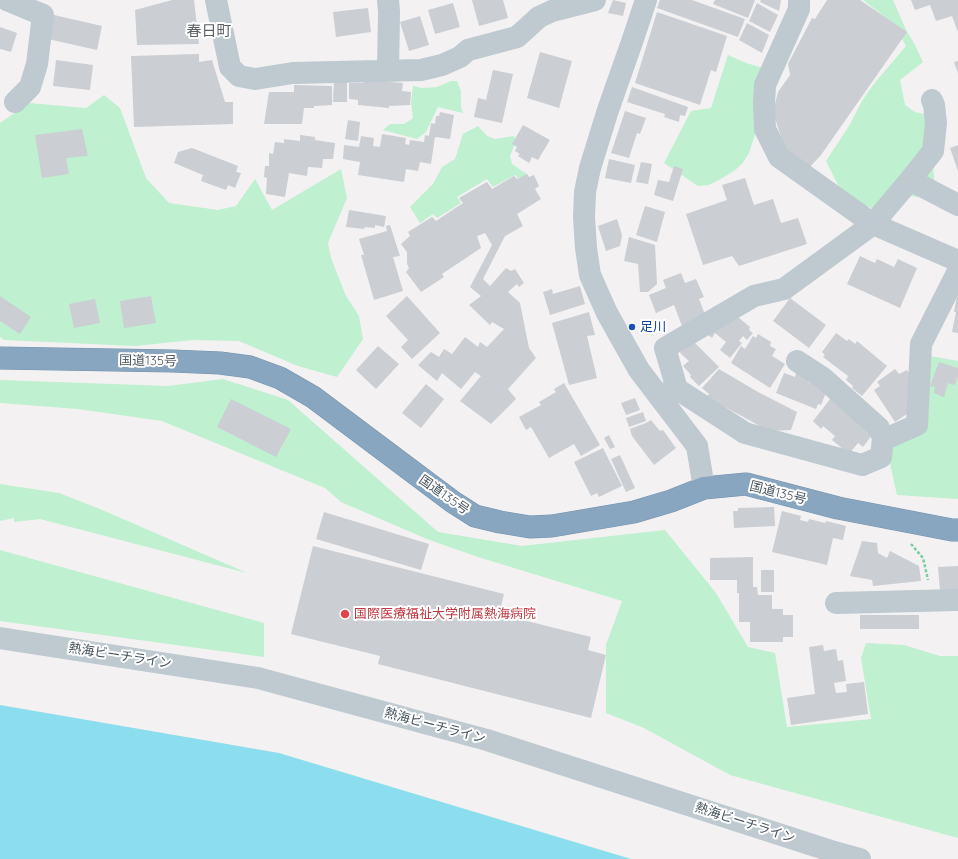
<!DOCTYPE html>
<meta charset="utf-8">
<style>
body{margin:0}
canvas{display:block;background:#f3f1f1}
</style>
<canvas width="958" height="859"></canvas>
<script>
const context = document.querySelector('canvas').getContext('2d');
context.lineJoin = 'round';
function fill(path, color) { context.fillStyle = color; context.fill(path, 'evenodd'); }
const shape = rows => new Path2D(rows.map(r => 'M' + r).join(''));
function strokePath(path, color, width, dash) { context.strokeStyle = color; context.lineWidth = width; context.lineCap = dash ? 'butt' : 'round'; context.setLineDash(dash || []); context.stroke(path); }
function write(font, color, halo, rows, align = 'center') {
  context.font = font + ' Quicksand,"Noto Sans JP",sans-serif'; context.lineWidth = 4; context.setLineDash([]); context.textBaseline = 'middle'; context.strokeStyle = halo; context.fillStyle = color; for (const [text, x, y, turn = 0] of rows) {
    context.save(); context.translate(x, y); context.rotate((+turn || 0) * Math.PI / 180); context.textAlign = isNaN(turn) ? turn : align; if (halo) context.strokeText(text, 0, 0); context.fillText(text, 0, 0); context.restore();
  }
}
const green = shape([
 [863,0,893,0,907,32,914,43,923,62,900,80,905,105,915,112,934,116,933,167,935,187,925,198,895,194,872,208,852,202,838,185,826,161,849,126,862,101,873,85,906,46,893,23],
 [728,55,746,63,763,68,761,116,749,153,742,164,734,171,719,180,709,185,698,186,664,163,691,111,711,108],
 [451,81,457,81,461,91,461,107,463,113,438,107,426,132,417,139,383,130,390,124,404,124,413,118,411,103,413,86,422,88,437,87],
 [104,95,120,108,146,178,169,203,218,210,236,206,255,179,272,210,341,169,347,198,328,243,331,258,346,296,359,316,363,339,337,377,298,366,239,341,193,340,135,346,4,340,0,337,0,123,29,103,86,108],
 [478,126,487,136,495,139,514,136,516,141,510,156,512,164,528,175,518,178,515,175,493,187,487,179,457,197,461,203,437,218,433,214,420,223,410,207,433,184,442,167,455,159,463,134],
 [930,356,958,361,958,499,897,495,887,450,924,428],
 [223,379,288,400,438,532,522,546,665,530,716,593,748,647,775,653,787,727,871,719,861,658,866,643,904,645,940,656,958,656,958,838,730,775,644,728,606,713,606,645,622,601,478,557,427,539,341,502,325,488,162,421,78,409,0,403,0,380,168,386],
 [0,484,59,493,100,509,247,573,40,519,14,522,14,512,14,518,0,521],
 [0,550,264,623,264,657,0,621]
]);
const water = shape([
 [0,705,279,753,631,859,0,859]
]);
const building = shape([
 [172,0,194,0,199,44,137,45,135,10],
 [472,0,503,0,508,18,479,26],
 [613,0,626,3,623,16,608,13],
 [660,0,692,0,745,19,738,37,657,8],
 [715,0,755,0,748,18,713,4],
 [761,0,781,0,779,11,760,2],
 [827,0,860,0,907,32,821,155,808,169,787,149,782,140,774,115,775,104,778,92,790,75,788,64,812,18,815,19],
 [911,0,958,0,958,32,952,16,936,21,930,5,915,10],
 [453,3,460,27,435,34,428,10],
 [757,3,778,15,770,32,749,21],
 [368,8,371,32,336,37,333,12],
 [657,12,727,36,716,72,711,70,700,105,635,83],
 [54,15,102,26,97,50,48,39],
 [420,16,429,45,409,51,400,22],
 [747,23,769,35,762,53,739,40],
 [0,27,17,33,11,52,0,49],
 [540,52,572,61,559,108,527,98],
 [199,54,199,62,212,60,225,102,233,102,233,124,134,127,131,56],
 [56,60,93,65,90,90,53,86],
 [958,61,958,73,954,62],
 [493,70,513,74,502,123,474,117,478,98,486,100],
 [334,80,347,80,347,102,333,102],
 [365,80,403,83,402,91,411,92,410,105,389,106,389,108,358,105,358,100,349,99,349,83,363,83],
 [294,85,332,86,332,105,314,106,314,108,304,108,302,124,264,124,269,92,294,92],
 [632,87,688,107,685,116,680,115,679,122,664,117,665,114,627,102],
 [625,111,646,118,640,134,637,133,629,158,611,153],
 [440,112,454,115,450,139,435,137,431,164,420,162,418,171,406,169,404,182,358,175,360,162,343,159,344,145,359,147,361,136,374,138,373,146,380,147,382,134,406,138,405,144,409,145,410,140,424,142,425,135,429,136,431,123,435,124,436,116,439,116],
 [348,120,360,122,358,141,345,139],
 [523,125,550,140,538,160,532,157,529,163,518,156,520,154,515,151,517,147,512,144],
 [82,129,88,156,66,158,69,174,42,178,35,135],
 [300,135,315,137,315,140,335,143,333,159,323,159,322,168,308,167,307,176,289,173,285,197,266,194,267,178,264,177,265,166,269,166,269,153,273,154,275,142,284,143,284,139,300,141],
 [958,145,958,171,950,148],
 [192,148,238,166,236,172,241,173,235,188,228,185,226,190,201,181,203,175,174,163,178,152],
 [609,159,635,165,631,183,605,178],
 [641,162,652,164,648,184,636,182],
 [674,166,683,169,673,201,654,195,658,180,669,182],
 [527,174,529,177,534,175,539,186,535,189,541,199,517,214,523,226,505,236,483,279,490,286,506,268,511,271,515,269,524,283,519,287,517,284,508,292,520,303,529,348,536,358,508,389,516,399,491,424,460,401,481,376,475,372,461,389,442,373,437,381,418,365,431,352,439,357,444,349,452,354,465,337,478,347,480,342,487,347,504,329,492,322,490,325,469,305,481,296,470,287,492,245,485,233,477,236,481,248,442,274,444,277,421,292,406,272,409,268,407,264,407,252,401,244,410,236,408,232,432,217,436,221,463,203,459,198,487,182,492,189,514,176,517,179],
 [745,178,754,205,773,199,781,223,798,218,807,244,739,266,732,256,703,265,686,214,727,200,722,185],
 [645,206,665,212,657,242,636,235],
 [349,210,386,216,384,227,375,225,375,228,365,227,364,229,346,227],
 [617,219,622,235,620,246,606,251,598,226],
 [390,225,400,256,393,257,403,291,374,300,361,255,364,255,359,239,387,231,386,226],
 [629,237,655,245,657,284,648,292,640,292,638,264,624,261],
 [860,256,875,263,877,259,894,267,898,259,917,268,900,308,847,284],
 [681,273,685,283,696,279,704,297,699,299,706,317,682,326,674,305,656,313,649,295,666,288,663,280],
 [580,286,585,304,550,315,543,292,552,289,553,294],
 [0,296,31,317,20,334,0,321],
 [151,296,156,323,124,328,120,301],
 [407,296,440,333,412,359,401,347,408,340,386,316],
 [957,296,958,296,958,333,952,332,956,312,954,312],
 [790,298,826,325,809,348,773,321],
 [95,299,100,323,74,328,69,304],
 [589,312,595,335,587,336,597,378,569,385,552,323],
 [733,313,750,327,749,330,753,333,747,340,743,336,739,341,742,343,730,358,720,350,726,342,715,333,712,338,705,332],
 [836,333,847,341,849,339,855,344,857,341,887,366,862,396,852,388,853,386,846,380,848,376,823,357,825,355,822,352],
 [758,334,771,342,770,346,776,349,772,356,785,364,770,388,731,363,741,346,745,349,753,336,756,338],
 [690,338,719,367,699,386,690,377,691,375,683,366,689,361,680,353],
 [378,346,399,364,376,389,356,370],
 [939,362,958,368,958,376,955,385,948,383,944,397,934,393,935,387,930,386],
 [719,369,758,392,797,412,791,430,769,431,707,397,709,394,702,388],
 [895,369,899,374,907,370,913,379,913,410,895,422,874,390,880,386,877,382],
 [784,373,795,377,796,373,810,378,808,382,827,390,821,405,818,404,816,409,776,393],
 [564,383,600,445,581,456,574,444,549,458,531,427,526,430,519,417,541,405,539,402,556,392,554,389],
 [426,384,444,399,421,428,402,413],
 [635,398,640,410,626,415,621,403],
 [831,398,875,431,863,447,858,443,849,454,832,440,835,436,823,426,821,429,813,421],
 [231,399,291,429,276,457,217,427],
 [643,412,646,421,629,427,626,418],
 [651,420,660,431,663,430,676,448,654,465,632,436,630,429,646,423],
 [609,435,615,447,610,449,604,438],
 [603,448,622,486,599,497,597,493,591,496,574,462],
 [620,455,635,488,626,492,611,459],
 [774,507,775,526,734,528,733,511,738,511,738,508],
 [782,511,801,516,800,520,808,522,809,519,825,523,826,521,846,526,843,540,833,538,827,565,772,552],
 [324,512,429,544,421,570,316,539],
 [862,541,877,543,878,553,887,558,890,551,919,566,921,581,873,586,872,580,850,576],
 [313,546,504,594,499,614,591,637,588,650,606,655,591,718,378,664,380,656,291,634],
 [753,557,753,587,757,587,758,595,772,595,772,609,783,609,783,615,793,615,793,637,783,637,783,642,750,642,750,622,739,622,739,593,737,593,737,580,710,580,710,558],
 [958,566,958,590,940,591,938,567],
 [761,570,774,570,774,592,761,592],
 [860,615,919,615,919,629,860,629],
 [823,645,824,651,836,649,838,661,843,660,846,681,834,683,836,693,847,692,846,684,864,682,868,714,791,725,787,698,815,694,809,647]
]);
const path = shape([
 [911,544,923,558,928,580]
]);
const minor = shape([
 [7,0,43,15,37,64,30,87,15,102],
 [216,0,230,67,239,76,255,79,293,73,421,70,442,65,460,57,468,50,517,37,539,17,552,11,595,0],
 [388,0,389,12,388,71],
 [646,0,633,39,608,110,590,168,585,192,584,217,586,248,590,275,607,313,639,370,697,446,704,488],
 [799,0,799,9,765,85,764,103,765,129,779,157,873,224,958,261],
 [910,180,933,151,936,123,934,105,932,100],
 [677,389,665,348,754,296,784,289,873,224,910,180,958,205],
 [663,394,677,389,745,433,862,465,881,457,883,438,879,428,823,378,797,361],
 [883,440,917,425,921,344,958,271],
 [836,603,958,600],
 [0,638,258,678,487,740,831,851,860,859]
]);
const highway = shape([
 [0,358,173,361,220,363,250,367,280,378,313,397,453,502,475,516,500,522,530,527,552,526,634,512,671,501,704,488,746,484,838,508,952,530,958,530]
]);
const markers = [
 [632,327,4,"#1a4fb4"],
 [345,614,5,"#e0444e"]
];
const transitNames = [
 ["足川",640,327]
];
const streetNames = [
 ["国道135号",148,361,1],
 ["国道135号",778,493,14],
 ["国道135号",444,495,35],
 ["熱海ビーチライン",120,656,9],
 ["熱海ビーチライン",435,726,15],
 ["熱海ビーチライン",745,823,18]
];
const healthNames = [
 ["国際医療福祉大学附属熱海病院",354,614]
];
const quarterNames = [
 ["春日町",209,31]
];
fill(green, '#bff0d0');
fill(water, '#8cdeee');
fill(building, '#cbced3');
strokePath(highway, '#7391ac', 23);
strokePath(path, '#77cf9f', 2.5, [3, 2]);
strokePath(minor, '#bec9d0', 22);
strokePath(highway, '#88a6c0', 22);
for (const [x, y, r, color] of markers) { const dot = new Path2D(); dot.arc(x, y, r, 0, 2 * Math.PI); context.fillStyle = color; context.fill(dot); strokePath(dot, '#fff', 1.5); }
write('13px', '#164399', '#fff', transitNames, 'left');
write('13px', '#48555f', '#fff', streetNames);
write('13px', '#be3a42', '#fff', healthNames, 'left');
write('15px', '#5d6166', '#fff', quarterNames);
</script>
